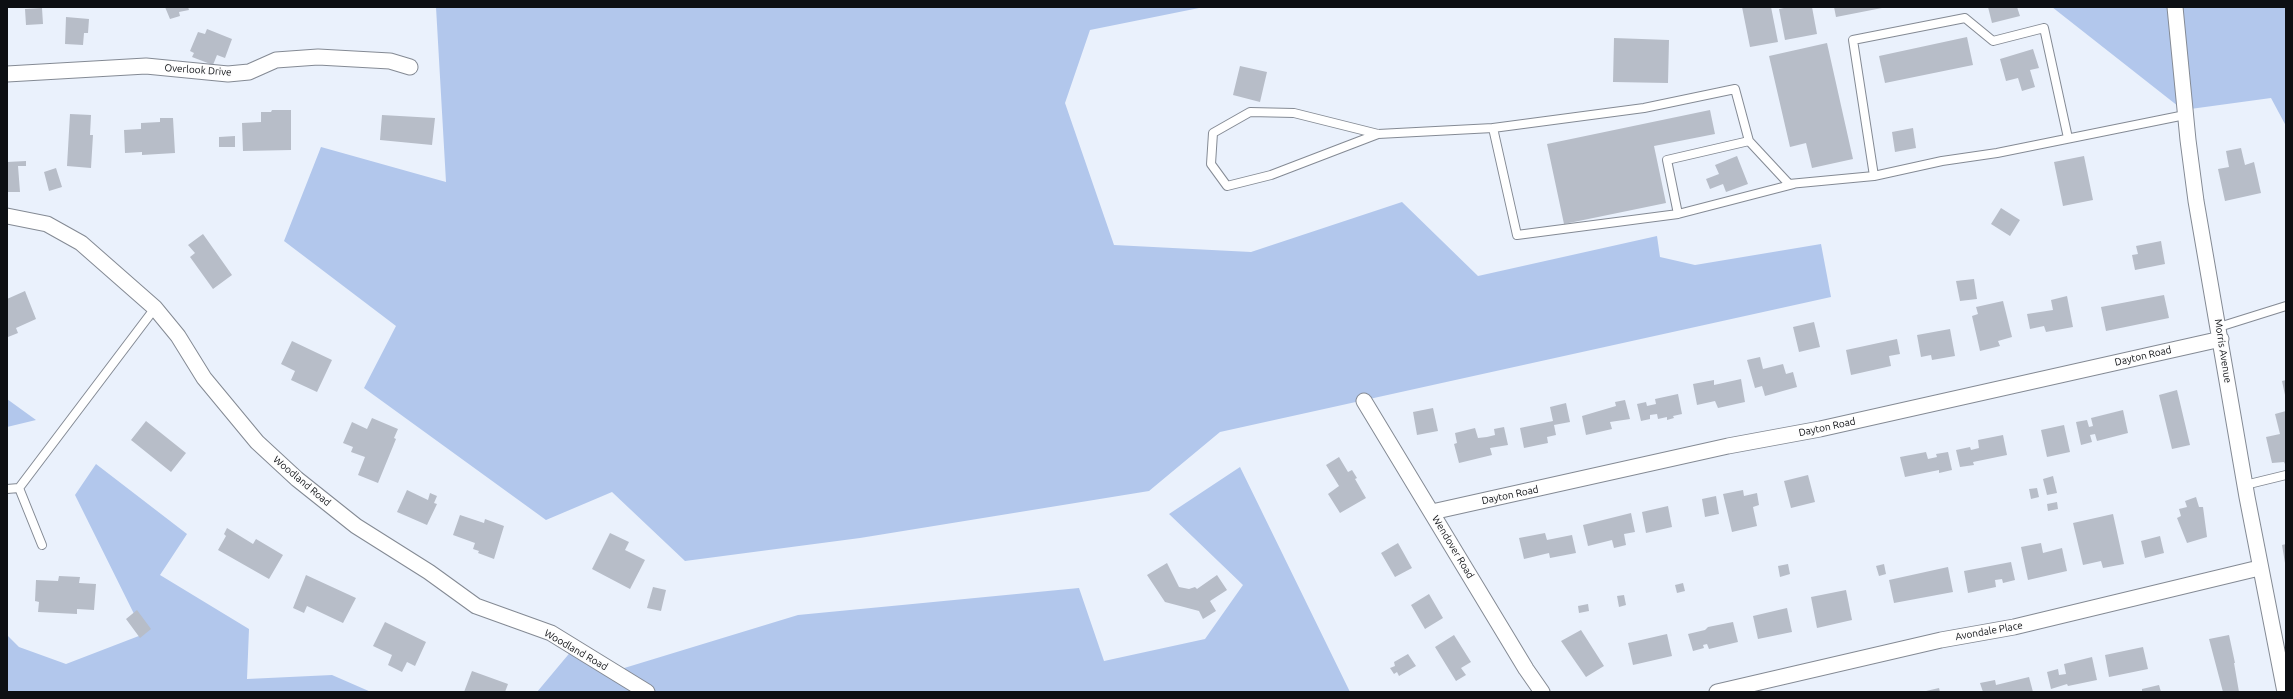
<!DOCTYPE html>
<style>
body{margin:0}
#map{position:relative;width:2293px;height:699px;overflow:hidden;background:#eaf1fc;font-family:Ubuntu,sans-serif}
canvas{display:block}
.frame{position:absolute;inset:0;border:8px solid #0d0f13;pointer-events:none}
</style>
<div id="map">
<canvas width="2293" height="699"></canvas>
<div class="frame"></div>
</div>
<script>
const context = document.querySelector('canvas').getContext('2d');
context.lineJoin = 'round';
function fill(path, color) { context.fillStyle = color; context.fill(path, 'evenodd'); }
const shape = rows => new Path2D(rows.map(r => 'M' + r).join(''));
function strokePath(path, color, width, dash) { context.strokeStyle = color; context.lineWidth = width; context.lineCap = dash ? 'butt' : 'round'; context.setLineDash(dash || []); context.stroke(path); }
function write(font, color, halo, rows, align = 'center') {
  context.font = font + ' Ubuntu,sans-serif'; context.lineWidth = 3; context.setLineDash([]); context.textBaseline = 'middle'; context.strokeStyle = halo; context.fillStyle = color; for (const [text, x, y, turn = 0] of rows) {
    context.save(); context.translate(x, y); context.rotate((+turn || 0) * Math.PI / 180); context.textAlign = isNaN(turn) ? turn : align; if (halo) context.strokeText(text, 0, 0); context.fillText(text, 0, 0); context.restore();
  }
}
const green = shape([
 [436,7,1204,7,1090,30,1065,103,1114,245,1251,252,1402,202,1478,276,1657,236,1660,257,1695,265,1821,244,1831,297,1220,432,1149,491,860,538,685,561,612,492,546,520,364,388,396,326,284,241,321,147,446,182],
 [2052,7,2286,7,2286,126,2271,98,2183,110],
 [7,399,36,420,7,427],
 [96,464,187,534,160,575,249,629,247,679,332,675,371,692,7,692,7,635,19,647,66,664,144,634,75,495],
 [1240,467,1350,692,537,692,578,643,621,669,798,615,1079,588,1104,661,1205,639,1243,585,1169,514]
]);
const building = shape([
 [165,7,188,7,189,10,179,12,180,16,170,19],
 [1742,7,1771,7,1778,42,1750,47],
 [1789,7,1812,7,1817,34,1785,40,1779,9],
 [1834,7,1882,7,1882,8,1836,17],
 [1988,7,2017,7,2020,16,1992,23],
 [42,8,43,24,26,25,25,9],
 [66,17,89,19,88,33,84,33,83,45,65,44],
 [207,29,232,39,225,58,217,55,213,65,192,57,194,53,190,51,198,32,205,34],
 [1967,37,1973,65,1885,83,1879,56],
 [1614,38,1669,40,1668,83,1613,82],
 [1827,43,1853,159,1812,168,1806,143,1790,147,1769,56],
 [2033,49,2039,68,2030,70,2035,87,2022,91,2018,78,2006,81,2000,59],
 [1240,66,1267,72,1260,102,1233,95],
 [272,110,291,110,291,150,243,151,242,123,261,122,261,112,271,112],
 [1710,110,1715,134,1654,146,1666,203,1564,224,1547,144],
 [70,114,91,115,90,135,93,135,91,168,67,166],
 [382,115,435,118,432,145,380,140],
 [160,118,173,118,175,153,142,155,142,152,125,153,124,130,141,129,141,123,160,122],
 [1913,128,1916,148,1895,152,1892,132],
 [235,136,235,147,219,147,219,137],
 [2241,148,2245,165,2254,162,2261,193,2225,201,2218,169,2229,167,2226,151],
 [1737,156,1748,184,1726,192,1723,184,1710,189,1706,179,1719,174,1715,165],
 [2084,156,2093,200,2063,206,2054,162],
 [26,161,26,166,18,166,20,192,7,192,7,162],
 [56,168,62,187,49,191,44,172],
 [2001,208,2020,220,2010,236,1991,224],
 [203,234,232,275,213,289,190,257,195,253,188,245],
 [2161,241,2165,264,2135,270,2132,255,2138,254,2136,246],
 [1974,279,1977,299,1960,301,1956,281],
 [25,291,36,319,16,328,18,333,8,337,7,299],
 [2164,295,2169,318,2106,331,2101,307],
 [2067,296,2073,327,2046,332,2044,326,2030,329,2027,314,2053,310,2051,300],
 [2003,301,2012,337,1998,341,2000,346,1980,351,1972,316,1978,314,1976,307],
 [1814,322,1820,347,1799,352,1793,327],
 [1950,329,1955,356,1932,360,1931,355,1921,357,1917,335],
 [1897,339,1900,354,1889,356,1891,366,1851,375,1846,350],
 [292,341,332,360,317,392,291,380,295,371,281,364],
 [1760,357,1763,369,1783,364,1786,374,1793,372,1797,387,1765,396,1762,386,1755,388,1747,360],
 [1741,379,1745,402,1718,408,1715,401,1697,405,1693,384,1714,380,1714,385],
 [2286,380,2286,394,2285,395,2282,381],
 [2177,390,2190,445,2172,449,2159,395],
 [1678,394,1682,414,1673,416,1674,418,1667,420,1667,417,1658,419,1657,414,1650,415,1650,419,1641,421,1637,404,1646,402,1647,406,1656,404,1655,399],
 [1625,400,1630,419,1610,422,1612,429,1586,435,1582,416,1616,406,1615,402],
 [1566,403,1570,422,1554,425,1556,435,1547,437,1548,443,1524,448,1520,428,1553,421,1550,407],
 [1433,408,1438,431,1417,435,1413,412],
 [2123,410,2128,433,2097,441,2095,434,2090,435,2092,442,2081,445,2076,422,2087,420,2089,427,2093,426,2091,418],
 [2286,411,2286,466,2284,462,2272,463,2266,437,2280,434,2275,414],
 [372,418,398,429,394,438,396,439,378,483,358,475,365,457,351,452,353,447,343,443,352,422,367,429],
 [146,421,186,453,171,472,131,440],
 [2064,425,2070,452,2047,457,2041,430],
 [1504,427,1508,445,1490,448,1492,455,1459,463,1454,444,1457,443,1455,433,1475,428,1478,438,1487,437,1495,435,1494,429],
 [2003,435,2007,455,1973,462,1974,465,1960,467,1956,450,1970,447,1971,450,1979,448,1978,440],
 [1926,452,1928,459,1937,457,1936,454,1948,452,1952,470,1939,473,1939,470,1905,477,1900,457],
 [1339,457,1348,472,1352,470,1357,478,1355,479,1366,498,1340,513,1328,494,1339,486,1326,465],
 [1808,475,1815,502,1791,508,1784,481],
 [2053,476,2057,493,2047,495,2043,479],
 [2037,488,2039,497,2031,499,2029,489],
 [407,490,428,500,430,493,437,496,434,503,437,504,427,525,397,512],
 [1743,490,1744,496,1757,493,1759,505,1753,507,1757,526,1732,532,1723,494],
 [1716,496,1719,514,1705,517,1702,499],
 [2196,497,2199,507,2203,507,2207,537,2187,543,2177,518,2181,516,2179,509,2187,507,2185,501],
 [2057,502,2058,509,2048,511,2047,504],
 [1668,506,1672,527,1646,533,1642,512],
 [1631,513,1635,532,1624,534,1626,545,1614,548,1612,540,1588,546,1583,525],
 [2113,514,2124,564,2103,568,2101,561,2083,565,2073,523],
 [460,515,484,523,485,519,504,526,494,559,478,553,479,551,473,549,475,543,453,535],
 [227,528,253,544,256,539,283,555,269,579,218,550,226,536,224,534],
 [610,533,629,542,625,550,645,560,630,589,592,569],
 [1545,533,1547,540,1572,535,1576,553,1550,558,1549,553,1524,559,1519,538],
 [2160,536,2164,553,2145,558,2141,541],
 [1398,543,1412,568,1395,577,1381,553],
 [2041,543,2043,553,2062,548,2067,571,2028,580,2021,547],
 [2286,544,2286,563,2285,563,2282,545],
 [2011,562,2015,580,2003,583,2002,579,1995,580,1996,587,1968,593,1964,571],
 [1167,563,1179,587,1189,589,1195,587,1197,589,1217,575,1227,590,1210,601,1216,611,1203,619,1199,611,1165,602,1147,575],
 [1788,564,1790,574,1780,577,1778,566],
 [1884,564,1886,574,1879,576,1876,566],
 [1948,567,1953,592,1894,603,1889,580],
 [306,575,356,598,343,623,307,606,304,613,293,608],
 [59,576,80,577,79,583,96,584,94,610,77,609,77,614,38,612,39,602,35,601,36,580,58,581],
 [1683,583,1685,591,1677,593,1675,585],
 [653,587,666,590,661,611,647,608],
 [1846,590,1852,620,1817,628,1811,597],
 [1429,594,1443,618,1425,629,1411,605],
 [1624,595,1626,605,1619,607,1617,596],
 [1588,604,1589,611,1579,613,1578,606],
 [1787,608,1792,632,1758,639,1753,616],
 [137,610,151,629,140,638,126,619],
 [385,622,426,642,415,666,407,662,402,672,388,665,392,655,373,646],
 [1733,622,1738,642,1709,649,1707,644,1703,645,1704,648,1693,651,1688,634,1705,630,1708,627],
 [1581,630,1604,666,1586,677,1561,641],
 [1667,634,1672,656,1633,665,1628,643],
 [1454,635,1471,662,1461,668,1466,675,1456,681,1435,647],
 [2229,635,2235,663,2234,663,2239,692,2223,692,2209,639],
 [2143,647,2148,669,2109,677,2105,655],
 [1408,654,1416,666,1399,676,1397,672,1394,674,1390,668,1395,666,1394,662],
 [2092,657,2097,680,2068,686,2067,684,2051,689,2047,672,2058,669,2059,675,2066,674,2064,664],
 [472,671,508,684,505,692,464,692],
 [2029,677,2033,692,1983,692,1980,683,1995,680,1996,685],
 [2159,685,2161,692,2142,692,2142,689],
 [1939,688,1940,692,1926,692,1926,691]
]);
const service = shape([
 [1493,128,1517,235,1678,214],
 [1378,134,1271,175,1227,186,1211,164,1213,133,1250,112,1294,113,1378,134,1493,128,1644,108,1735,89,1749,141,1789,184,1874,176],
 [2068,138,2044,28,1993,41,1965,18,1853,40,1874,176,1942,161,1997,153,2185,115],
 [1749,141,1667,160,1678,214,1794,184],
 [2219,327,2286,306],
 [2245,485,2286,475],
 [7,489,19,488],
 [42,545,19,488,155,308]
]);
const minor = shape([
 [2175,7,2188,140,2196,201,2247,497,2285,692],
 [7,74,146,66,228,74,249,72,276,60,318,57,390,61,410,67],
 [7,216,47,224,81,243,155,308,178,336,204,378,257,442,297,479,356,526,429,572,476,606,551,633,647,692],
 [1364,401,1526,669,1542,692],
 [1432,512,1728,446,1820,429,2221,339],
 [1717,692,1941,640,2014,627,2259,568]
]);
const streetNames = [
 ["Overlook Drive",198,70,4],
 ["Morris Avenue",2223,351,81],
 ["Dayton Road",2143,356,-13],
 ["Dayton Road",1827,427,-12],
 ["Woodland Road",302,481,40],
 ["Dayton Road",1510,495,-12],
 ["Wendover Road",1453,547,59],
 ["Avondale Place",1989,631,-10],
 ["Woodland Road",576,650,30]
];
fill(green, '#b2c7ec');
fill(building, '#b7bdc8');
strokePath(service, '#848a94', 10);
strokePath(minor, '#848a94', 17);
strokePath(service, '#fff', 8);
strokePath(minor, '#fff', 15);
write('10px', '#0d0f13', '#fdfdfd', streetNames);
</script>
